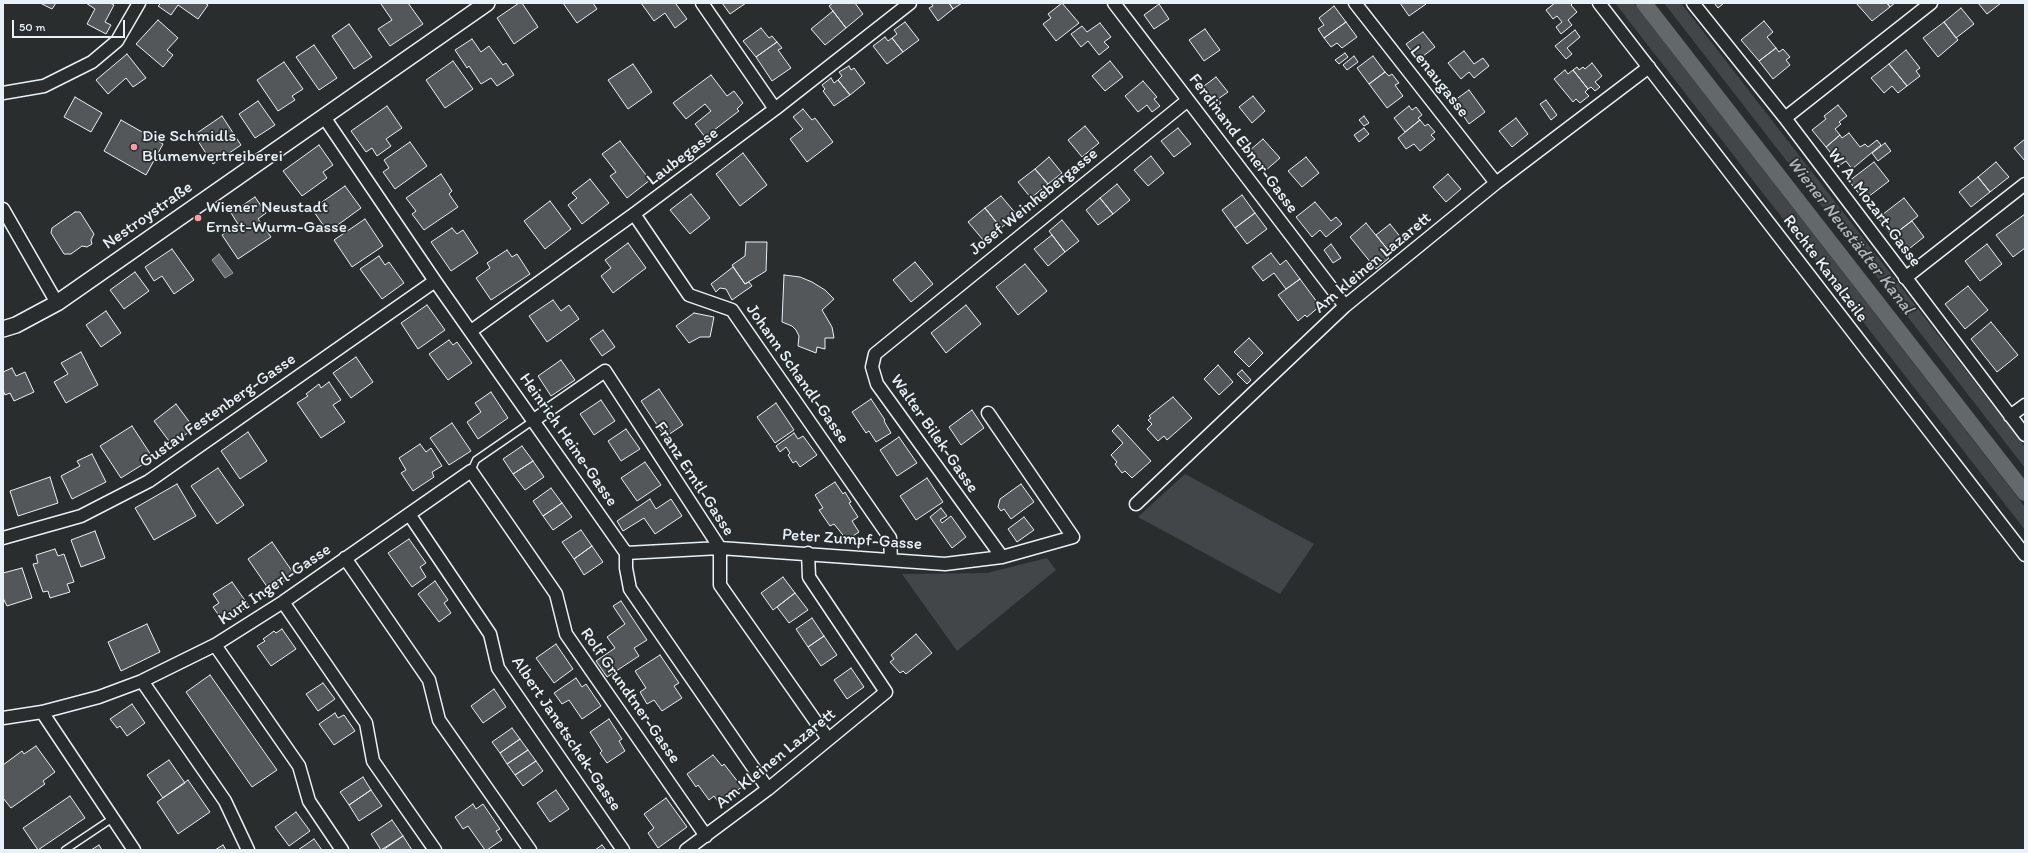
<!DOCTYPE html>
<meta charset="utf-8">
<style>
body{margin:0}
#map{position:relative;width:2028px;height:853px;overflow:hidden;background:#2a2d2e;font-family:Itim,sans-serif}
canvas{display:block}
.frame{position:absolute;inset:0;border:4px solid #e8f1f8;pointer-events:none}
.scale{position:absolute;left:12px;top:20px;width:113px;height:18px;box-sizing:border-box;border:2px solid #e8f1f8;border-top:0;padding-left:5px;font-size:12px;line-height:14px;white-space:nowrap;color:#e8f1f8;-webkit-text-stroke:3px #2a2d2e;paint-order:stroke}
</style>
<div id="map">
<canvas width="2028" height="853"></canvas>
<div class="frame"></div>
<div class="scale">50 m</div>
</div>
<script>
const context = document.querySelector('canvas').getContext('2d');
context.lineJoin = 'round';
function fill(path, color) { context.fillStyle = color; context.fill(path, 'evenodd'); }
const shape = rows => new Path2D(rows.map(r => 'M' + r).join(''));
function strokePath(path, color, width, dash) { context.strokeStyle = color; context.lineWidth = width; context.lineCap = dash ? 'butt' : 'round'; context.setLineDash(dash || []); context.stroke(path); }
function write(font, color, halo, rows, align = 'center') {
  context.font = font + ' Itim,sans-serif'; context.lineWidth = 3.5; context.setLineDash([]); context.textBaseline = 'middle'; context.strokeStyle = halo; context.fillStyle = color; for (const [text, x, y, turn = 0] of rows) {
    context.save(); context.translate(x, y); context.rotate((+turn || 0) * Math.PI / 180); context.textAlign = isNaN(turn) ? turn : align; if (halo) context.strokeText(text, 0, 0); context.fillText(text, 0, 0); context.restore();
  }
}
const green = shape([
 [1615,3,1634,3,2025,507,2025,530],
 [1664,3,1681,3,2025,447,2025,468],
 [1185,474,1314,544,1280,594,1138,517],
 [1047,558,1056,570,957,651,902,574,987,573]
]);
const water = shape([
 [219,254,233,273,225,278,212,260,219,254]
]);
const canal = shape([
 [1644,3,2025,493]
]);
const building = shape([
 [40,3,56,3,52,9,40,3],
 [86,3,110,3,114,5,105,22,111,25,106,34,87,24,95,9,86,3],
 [161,3,205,3,208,5,198,19,178,5,171,15,158,6,161,3],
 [383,3,408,3,423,24,390,46,378,29,392,20,381,4,383,3],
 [519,3,522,3,538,27,514,44,497,18,519,3],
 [563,3,593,3,597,9,577,23,563,3],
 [641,3,677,3,676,4,687,19,675,28,665,13,654,21,641,3],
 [722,3,746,3,730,14,722,3],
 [833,3,855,3,863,14,846,28,829,6,833,3],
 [931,3,949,3,953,9,938,21,929,8,933,6,931,3],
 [949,3,962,3,953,9,949,3],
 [1062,3,1079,23,1056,41,1043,24,1051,18,1048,14,1062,3],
 [1400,3,1425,3,1426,4,1409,16,1400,3],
 [1555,3,1573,3,1571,5,1577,12,1568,20,1572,25,1561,34,1556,27,1562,22,1557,16,1553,19,1546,10,1555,3],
 [1714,3,1724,3,1718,8,1714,3],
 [1856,3,1887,3,1890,7,1872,21,1856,3],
 [1887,3,1895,3,1890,7,1887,3],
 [1978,3,2001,3,1987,14,1978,3],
 [1159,4,1169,19,1154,29,1144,15,1159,4],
 [1334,6,1346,22,1324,38,1318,29,1324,25,1319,18,1334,6],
 [1961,8,1974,24,1956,38,1944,22,1961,8],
 [833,11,846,28,825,45,811,29,833,11],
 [158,20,178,38,167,50,173,55,163,67,136,44,158,20],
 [1764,21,1773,32,1767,37,1776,48,1759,61,1741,40,1764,21],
 [905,22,919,40,903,52,892,38,897,34,894,30,905,22],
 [1346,22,1357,37,1342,48,1337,43,1331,47,1324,38,1346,22],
 [1944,22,1958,40,1938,57,1923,38,1944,22],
 [1100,23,1111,37,1104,42,1109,47,1099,55,1088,41,1081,47,1071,34,1082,26,1087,32,1100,23],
 [349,24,372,57,354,69,332,36,349,24],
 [761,28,769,38,772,36,777,42,756,57,743,41,761,28],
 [1205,29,1220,50,1204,61,1189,40,1205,29],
 [1575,30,1580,37,1567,48,1572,54,1566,59,1555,46,1575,30],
 [1423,32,1435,47,1418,60,1406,44,1423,32],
 [885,37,888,41,892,38,903,52,887,64,873,46,885,37],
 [472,39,481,52,489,46,503,65,506,63,514,75,497,86,491,78,481,84,469,66,467,68,455,50,472,39],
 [777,42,782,48,778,50,791,68,772,81,756,57,777,42],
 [314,45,337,78,319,90,296,57,314,45],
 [1776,48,1779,52,1783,49,1790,57,1786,60,1790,65,1773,79,1759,61,1776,48],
 [1906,50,1920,68,1916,71,1920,76,1907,86,1889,64,1906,50],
 [1464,51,1474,64,1483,58,1489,66,1474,78,1469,72,1461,79,1448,63,1464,51],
 [1345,53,1348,57,1339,64,1335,60,1345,53],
 [127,54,146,78,133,87,126,78,108,94,96,80,127,54],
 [1354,56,1358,62,1347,70,1343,65,1354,56],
 [1373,56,1385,72,1369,84,1357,68,1373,56],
 [453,61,473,89,445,108,426,80,453,61],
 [1110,61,1123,77,1105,91,1092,76,1110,61],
 [284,62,303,89,292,96,295,100,278,111,257,80,284,62],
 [1592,63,1602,76,1595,82,1600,87,1595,91,1591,87,1588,89,1573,70,1577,67,1579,70,1583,67,1585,69,1592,63],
 [633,64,652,92,628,109,608,80,633,64],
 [1889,64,1907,86,1898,93,1892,86,1884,93,1871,78,1889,64],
 [849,66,851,70,854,68,865,83,850,95,838,80,842,76,839,72,849,66],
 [1565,70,1568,74,1573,70,1588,89,1585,92,1589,96,1580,103,1576,99,1573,102,1554,79,1565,70],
 [1385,72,1389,76,1392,74,1399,83,1395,85,1403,96,1387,108,1369,84,1385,72],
 [711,75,727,96,734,91,743,103,737,109,739,111,705,137,695,124,711,111,705,104,686,119,673,103,711,75],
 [1216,77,1228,92,1218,99,1221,103,1215,108,1200,89,1216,77],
 [831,78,834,83,838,80,850,95,834,106,823,91,825,89,822,85,831,78],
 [1143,81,1157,97,1154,99,1160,106,1152,112,1147,105,1138,112,1125,96,1143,81],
 [1469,90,1485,112,1469,124,1458,108,1460,106,1455,100,1469,90],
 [1253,96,1265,111,1252,123,1239,107,1253,96],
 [75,97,102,113,91,132,64,117,75,97],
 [1546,100,1557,115,1551,120,1540,104,1546,100],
 [258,101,275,125,255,138,239,114,258,101],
 [1838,105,1847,116,1839,122,1841,124,1835,129,1840,135,1826,147,1812,130,1826,119,1824,116,1838,105],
 [387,106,402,128,386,139,391,146,377,156,372,148,366,152,351,131,387,106],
 [1409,106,1412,110,1416,107,1422,115,1418,118,1420,120,1405,132,1394,118,1409,106],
 [803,109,812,120,815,118,833,142,807,162,790,139,803,129,793,117,803,109],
 [222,116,241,145,213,164,194,135,222,116],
 [1364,116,1369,123,1364,126,1359,120,1364,116],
 [1516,118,1528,134,1512,147,1499,131,1516,118],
 [121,120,163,144,146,175,104,151,121,120],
 [1420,120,1425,126,1428,124,1435,132,1431,135,1435,139,1420,151,1414,144,1406,149,1398,138,1420,120],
 [1085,126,1099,143,1082,157,1068,140,1085,126],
 [1178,128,1191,144,1174,157,1161,141,1178,128],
 [1364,128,1369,134,1359,142,1354,135,1364,128],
 [1849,133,1860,147,1865,144,1868,147,1877,140,1881,145,1852,169,1846,161,1840,165,1826,147,1840,135,1842,138,1849,133],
 [1263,139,1280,158,1265,171,1249,151,1263,139],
 [2025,139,2025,161,2014,148,2025,139],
 [620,141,650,180,627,198,610,176,616,172,602,154,620,141],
 [410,142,427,166,395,189,383,172,389,168,384,160,410,142],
 [1885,143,1891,151,1878,161,1872,153,1885,143],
 [319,145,333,165,323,172,327,178,302,196,283,171,319,145],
 [743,153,767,185,740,206,716,174,743,153],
 [1151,156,1164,173,1148,186,1134,170,1151,156],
 [1049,157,1062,173,1048,184,1035,169,1049,157],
 [1306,157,1319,173,1302,187,1288,171,1306,157],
 [1874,162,1889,181,1864,200,1849,181,1874,162],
 [1996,162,2009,177,1990,192,1978,177,1996,162],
 [1035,169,1048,184,1031,198,1018,182,1035,169],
 [441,174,452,191,449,194,458,207,424,230,412,214,416,211,406,198,441,174],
 [1448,174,1461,189,1446,202,1433,187,1448,174],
 [1978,177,1990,192,1971,207,1959,192,1978,177],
 [590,179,609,203,582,224,568,205,577,198,572,193,590,179],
 [1117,184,1130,200,1113,214,1100,198,1117,184],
 [345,186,361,208,328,232,312,209,345,186],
 [691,194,710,218,690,234,670,210,691,194],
 [1242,195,1255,213,1235,228,1222,210,1242,195],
 [1001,196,1017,215,1001,228,985,208,1001,196],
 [255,197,266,213,258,219,271,237,238,259,222,235,238,224,231,213,255,197],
 [1100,198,1113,214,1098,225,1086,210,1100,198],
 [1904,198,1918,216,1892,236,1878,218,1904,198],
 [550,201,571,229,545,249,524,221,550,201],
 [1315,202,1331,221,1336,217,1342,224,1326,237,1320,230,1312,237,1296,217,1315,202],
 [985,208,1001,228,984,241,968,222,985,208],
 [75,212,80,212,94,234,91,240,92,244,87,247,82,246,71,254,64,254,51,233,52,228,75,212],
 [1255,213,1267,229,1247,244,1235,228,1255,213],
 [2025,214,2025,248,2013,257,1996,235,2025,214],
 [365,219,383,246,352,267,334,240,365,219],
 [1062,220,1079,241,1065,252,1049,231,1062,220],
 [1912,221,1924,237,1905,252,1892,236,1912,221],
 [1366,223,1388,250,1384,253,1389,258,1376,269,1350,237,1366,223],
 [1390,224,1402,239,1388,250,1376,235,1390,224],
 [452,228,457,234,463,230,478,253,451,271,431,242,452,228],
 [1052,235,1065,252,1048,266,1034,249,1052,235],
 [746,242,767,242,766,271,745,284,732,265,745,256,746,242],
 [628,243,646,268,613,293,601,276,611,268,605,260,628,243],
 [1331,244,1341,258,1333,263,1324,250,1331,244],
 [1987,244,2002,264,1980,281,1965,261,1987,244],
 [172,249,194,280,174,294,162,276,154,281,145,267,172,249],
 [507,250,512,257,517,254,530,274,491,300,476,278,490,268,487,263,507,250],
 [1271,253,1280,265,1286,260,1300,279,1286,289,1274,273,1263,281,1252,267,1271,253],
 [379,256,385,265,389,262,404,283,382,299,360,269,379,256],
 [915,262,933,284,911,302,893,280,915,262],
 [1025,264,1047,291,1018,315,996,287,1025,264],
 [733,267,745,284,749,282,752,286,732,300,726,289,720,288,716,292,711,284,733,267],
 [135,272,149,291,124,309,110,290,135,272],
 [784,275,800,277,812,282,825,290,834,299,822,310,832,327,834,338,825,338,825,349,817,347,816,353,798,346,799,336,796,330,792,326,782,322,784,275],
 [1300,279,1320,306,1307,317,1305,315,1298,321,1278,295,1300,279],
 [1968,286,1988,310,1965,329,1945,304,1968,286],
 [553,300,561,311,569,305,579,319,547,342,529,316,553,300],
 [427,305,445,330,418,349,401,323,427,305],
 [966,305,981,324,946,353,931,333,966,305],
 [106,311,121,333,101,347,86,325,106,311],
 [694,313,714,317,710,337,700,337,689,343,676,326,694,313],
 [1991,322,2018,355,1997,372,1971,339,1991,322],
 [603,330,615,347,602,356,590,339,603,330],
 [1249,338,1263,353,1249,367,1234,352,1249,338],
 [449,340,453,345,457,342,472,363,448,380,429,354,449,340],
 [81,352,98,385,66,403,54,382,68,374,61,363,81,352],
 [356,357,373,382,351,398,333,373,356,357],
 [561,360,575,380,551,396,538,376,561,360],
 [1218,365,1233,382,1219,395,1204,379,1218,365],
 [12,368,16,376,25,372,34,392,14,401,10,393,5,395,3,390,3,372,12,368],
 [1242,370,1251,380,1247,384,1237,374,1242,370],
 [329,382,341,400,333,405,345,422,321,438,297,403,308,396,306,394,319,384,321,388,329,382],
 [659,389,683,425,665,437,641,401,659,389],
 [491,392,508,418,478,439,467,422,481,412,475,403,491,392],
 [1173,397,1192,418,1167,440,1164,436,1158,441,1147,429,1152,424,1148,420,1151,418,1149,416,1173,397],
 [871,399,885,420,884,421,891,433,876,442,869,431,866,433,852,412,871,399],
 [601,400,615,421,594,435,580,414,601,400],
 [776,403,794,430,775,443,757,417,776,403],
 [176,404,194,428,172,445,154,421,176,404],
 [972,410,984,428,961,445,949,427,972,410],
 [452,423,471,451,449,465,430,438,452,423],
 [1118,425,1151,461,1132,478,1125,471,1122,473,1115,464,1117,462,1111,455,1123,443,1112,431,1118,425],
 [132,426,153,458,121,478,100,446,132,426],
 [626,429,640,449,621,461,608,441,626,429],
 [248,432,267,461,240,479,221,451,248,432],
 [794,433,798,439,803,436,817,455,800,467,796,461,793,463,788,455,790,453,786,447,780,452,776,446,794,433],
 [899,437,917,463,897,476,880,450,899,437],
 [420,444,426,452,431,448,442,466,432,472,434,477,413,491,401,473,406,470,399,458,420,444],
 [522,446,533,461,513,474,503,459,522,446],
 [92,454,106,482,72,499,61,476,80,466,77,461,92,454],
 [533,461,544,477,525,490,513,474,533,461],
 [645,462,661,485,637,501,621,478,645,462],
 [218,468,244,505,217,524,191,486,218,468],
 [50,477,58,503,18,516,10,491,50,477],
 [927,478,943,502,916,520,900,496,927,478],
 [835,482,843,494,845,492,851,502,849,503,858,517,852,521,859,532,847,540,834,524,830,526,819,510,823,508,815,495,835,482],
 [177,484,196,516,154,540,135,508,177,484],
 [1021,484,1034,502,1011,519,1004,509,1001,511,998,507,1000,499,1021,484],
 [551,488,562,503,543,516,533,501,551,488],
 [650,499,656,509,671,499,682,516,655,534,644,518,623,531,617,521,650,499],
 [562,503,572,517,553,530,543,516,562,503],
 [941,508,947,516,940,520,942,523,951,516,966,537,952,548,930,517,941,508],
 [1024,517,1034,530,1017,542,1008,529,1024,517],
 [581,530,592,546,574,559,562,542,581,530],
 [95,531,105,558,81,567,71,540,95,531],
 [409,539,426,563,420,567,426,577,412,587,388,553,409,539],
 [272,542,294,574,270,591,248,559,272,542],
 [592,546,603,562,584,575,574,559,592,546],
 [55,549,58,556,64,554,74,582,67,584,70,592,50,598,48,591,43,592,33,564,38,563,36,555,55,549],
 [22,568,32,598,7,606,3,598,3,573,22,568],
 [783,577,795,593,773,610,761,593,783,577],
 [435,581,448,600,444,603,451,613,439,622,418,594,435,581],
 [232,582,249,606,230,618,228,616,222,620,213,607,219,603,213,594,232,582],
 [795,593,808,610,789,623,777,607,795,593],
 [621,601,647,640,634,648,639,656,607,677,596,661,615,648,607,637,625,624,613,606,621,601],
 [812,618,824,636,808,647,796,629,812,618],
 [147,624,160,652,121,671,108,642,147,624],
 [282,629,296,649,271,666,257,646,265,641,263,639,274,631,276,633,282,629],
 [916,634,932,653,906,674,903,671,900,673,890,662,894,659,891,655,916,634],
 [824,636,837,655,821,666,808,647,824,636],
 [556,644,573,669,554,683,536,658,556,644],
 [660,655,679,683,674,686,682,698,662,711,654,700,647,704,640,692,646,688,635,671,660,655],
 [851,668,864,687,847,699,834,680,851,668],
 [210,675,277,770,252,787,186,692,210,675],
 [576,678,582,687,586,684,601,706,582,719,569,700,562,704,554,693,576,678],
 [323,683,335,699,318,711,306,694,323,683],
 [494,689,506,707,483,723,471,706,494,689],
 [132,704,145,723,127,736,120,726,117,728,110,719,132,704],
 [335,713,338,718,344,715,355,731,334,745,319,724,335,713],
 [609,719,622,739,619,741,625,751,607,763,600,753,602,751,590,732,609,719],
 [512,728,520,739,500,753,492,742,512,728],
 [520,739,528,750,507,764,500,753,520,739],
 [36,746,55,772,43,781,45,784,11,808,3,798,3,765,22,751,24,754,36,746],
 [528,750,536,761,515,775,507,764,528,750],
 [713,755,722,766,724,764,742,787,719,803,714,796,709,800,698,785,696,787,687,774,713,755],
 [169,760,185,783,163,798,147,775,169,760],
 [536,761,543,771,523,786,515,775,536,761],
 [363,777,371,790,349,805,340,792,363,777],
 [188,780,210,812,178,834,157,802,188,780],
 [371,790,382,806,359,821,349,805,371,790],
 [556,790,569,809,550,822,537,803,556,790],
 [70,796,85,818,38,850,23,828,70,796],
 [666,798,687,827,658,848,648,833,654,828,644,814,666,798],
 [473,804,476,809,483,804,500,829,496,831,502,840,487,850,485,850,468,826,463,829,455,817,473,804],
 [296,812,310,831,289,846,275,827,296,812],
 [392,820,403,836,381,850,371,834,392,820],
 [403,836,412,850,383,850,403,836],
 [314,839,322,850,298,850,314,839],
 [99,845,102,850,91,850,99,845],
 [223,845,226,850,215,850,223,845],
 [602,845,606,850,595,850,602,845]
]);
const service = shape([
 [471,471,476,460,534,420],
 [65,850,113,818]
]);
const minor = shape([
 [702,3,775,109],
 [1114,3,1345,306],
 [1355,3,1496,183],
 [1599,3,2025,555],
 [1693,3,1785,118,2025,435],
 [3,93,44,86,92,62,117,41,139,3],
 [324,117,435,281,626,553,626,568,630,589,768,789],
 [1785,118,1931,3],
 [3,209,57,303],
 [634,214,689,295,732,310,890,538,891,560],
 [1905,278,2025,184],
 [471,331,634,214,775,109,910,3],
 [2010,416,2025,405],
 [534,420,605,371,720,548,720,585,828,739],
 [1136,504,1345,306,1496,183,1649,67],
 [409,514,490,634,498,668,623,850],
 [3,538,81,516,149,481,435,281],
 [626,553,720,548,945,564,1002,557,1073,537,988,413],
 [1002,557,877,384,872,367,875,354,1188,100],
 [345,558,429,680,439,720,530,850],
 [283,602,366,723,373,761,435,850],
 [215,645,299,766,309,801,342,850],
 [142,681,225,801,248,850],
 [42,712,134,850],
 [3,718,42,712,99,697,142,681,215,645,283,602,471,471,556,594,566,634,706,836],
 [686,850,768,789,886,692,809,577,808,553]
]);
const tertiary = shape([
 [3,329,16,325,57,303,487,3]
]);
const markers = [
 [134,147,4,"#ff9aa2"],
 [198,218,4,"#ff9aa2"]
];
const streetNames = [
 ["Lenaugasse",1439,82,52],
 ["Ferdinand Ebner-Gasse",1243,144,53],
 ["Laubegasse",683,157,-37],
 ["Josef Weinhebergasse",1034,202,-39],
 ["W. A. Mozart-Gasse",1874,208,53],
 ["Nestroystraße",148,216,-35],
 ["Am kleinen Lazarett",1373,263,-40],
 ["Rechte Kanalzeile",1825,269,53],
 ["Johann Schandl-Gasse",797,374,55],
 ["Gustav Festenberg-Gasse",218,411,-35],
 ["Walter Bilek-Gasse",934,434,55],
 ["Heinrich Heine-Gasse",568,440,55],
 ["Franz Erntl-Gasse",694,479,57],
 ["Peter Zumpf-Gasse",852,540,4],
 ["Kurt Ingerl-Gasse",275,585,-34],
 ["Rolf Grundtner-Gasse",630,696,55],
 ["Albert Janetschek-Gasse",566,734,56],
 ["Am Kleinen Lazarett",776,759,-39]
];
const poiNames = [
 ["Die Schmidls",142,137],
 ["Blumenvertreiberei",142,157],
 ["Wiener Neustadt",206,208],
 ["Ernst-Wurm-Gasse",206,228]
];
const waterNames = [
 ["Wiener Neustädter Kanal",1850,236,52]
];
fill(green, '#424648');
fill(water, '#63686b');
strokePath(water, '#989fa3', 1);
strokePath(canal, '#63686b', 16);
fill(building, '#535759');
strokePath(building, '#e8f1f8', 1);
strokePath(service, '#e8f1f8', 9);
strokePath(minor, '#e8f1f8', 15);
strokePath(tertiary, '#e8f1f8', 18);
strokePath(service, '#2a2d2e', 6);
strokePath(minor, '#2a2d2e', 12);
strokePath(tertiary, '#2a2d2e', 15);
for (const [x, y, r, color] of markers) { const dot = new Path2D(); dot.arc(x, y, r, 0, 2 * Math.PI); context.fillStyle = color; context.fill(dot); strokePath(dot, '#2a2d2e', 1.5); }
write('17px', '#e8f1f8', '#2a2d2e', streetNames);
write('17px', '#e8f1f8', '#2a2d2e', poiNames, 'left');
write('italic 18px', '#acb3b9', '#2a2d2e', waterNames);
</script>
